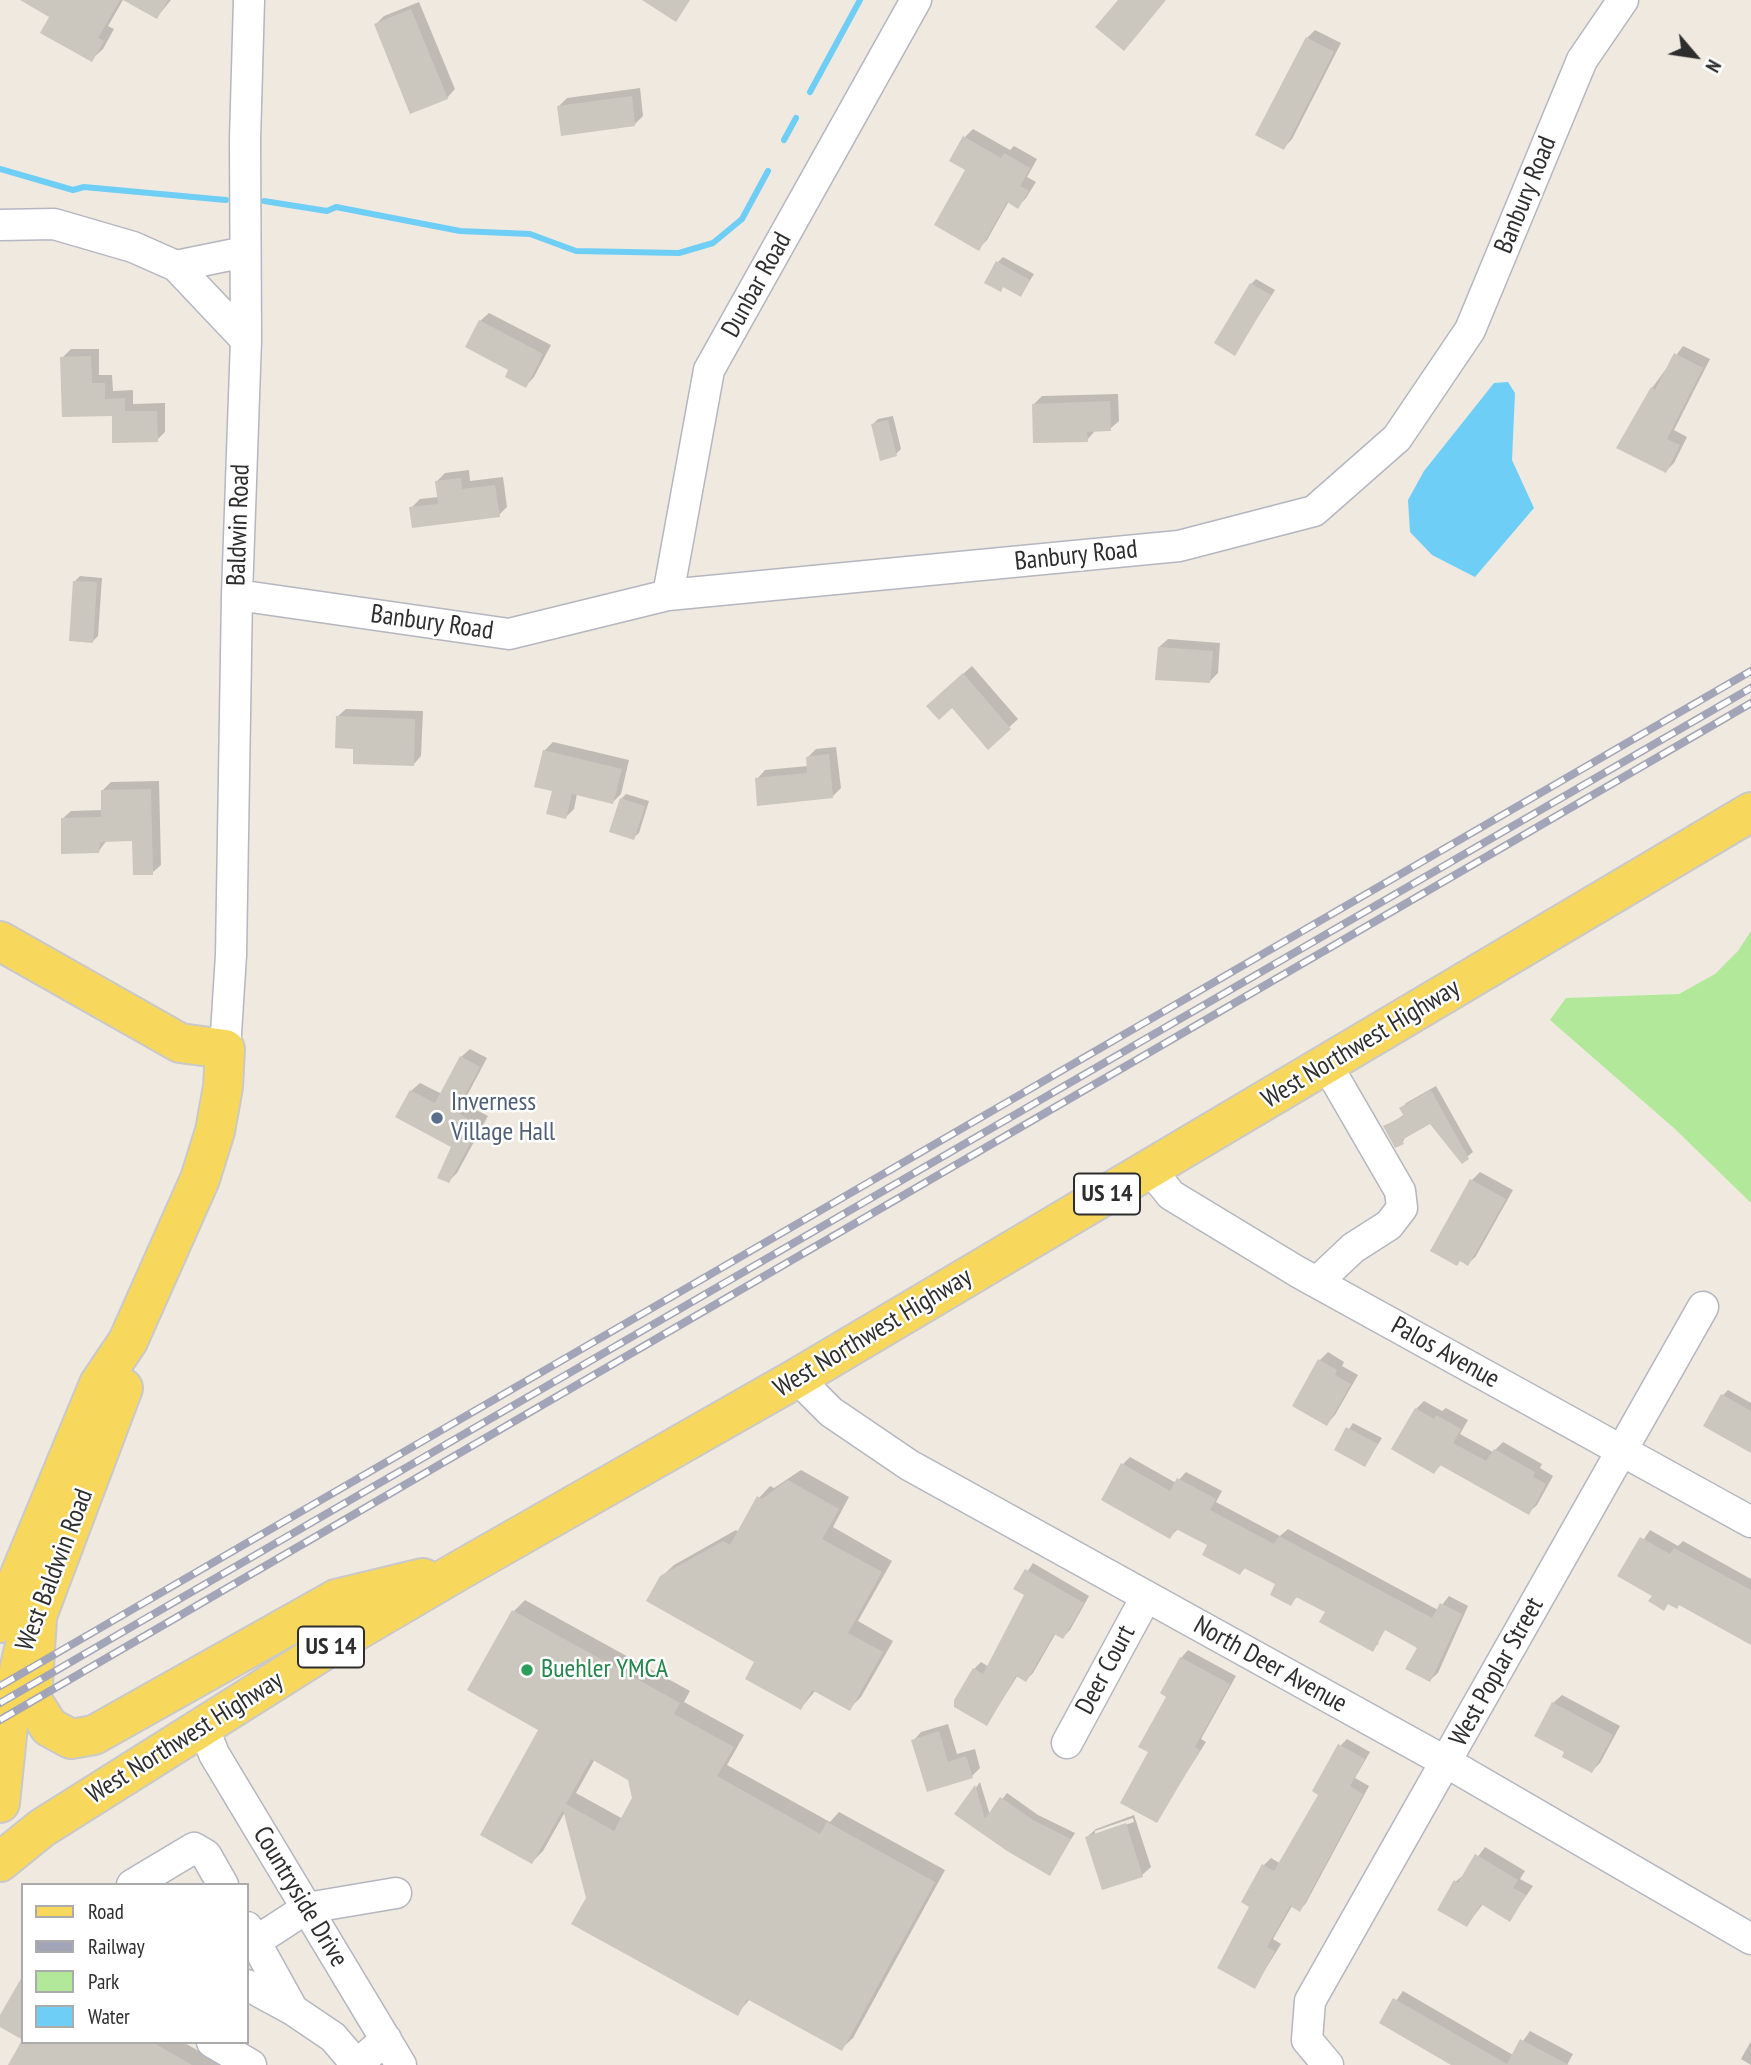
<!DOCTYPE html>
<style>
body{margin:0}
#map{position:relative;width:1751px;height:2065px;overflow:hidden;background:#efe9e0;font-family:"PT Sans Narrow",sans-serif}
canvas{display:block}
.legend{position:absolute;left:21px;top:1883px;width:228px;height:161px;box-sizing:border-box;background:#fff;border:2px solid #ababab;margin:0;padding:9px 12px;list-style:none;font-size:21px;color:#2e2e2e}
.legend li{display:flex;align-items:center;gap:14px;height:35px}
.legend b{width:35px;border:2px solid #ababab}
.north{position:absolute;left:1660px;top:21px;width:70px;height:70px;-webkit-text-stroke:5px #fff;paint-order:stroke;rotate:119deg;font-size:19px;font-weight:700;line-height:28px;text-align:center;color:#2e2e2e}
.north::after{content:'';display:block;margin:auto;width:24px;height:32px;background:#2e2e2e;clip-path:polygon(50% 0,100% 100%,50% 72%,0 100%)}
</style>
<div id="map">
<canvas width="1751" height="2065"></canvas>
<ul class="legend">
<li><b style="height:9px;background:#f8d85c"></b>Road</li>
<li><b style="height:9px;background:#a2a4b8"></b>Railway</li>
<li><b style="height:19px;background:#b2e89a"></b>Park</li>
<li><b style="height:19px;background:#6fcef5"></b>Water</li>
</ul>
<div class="north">N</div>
</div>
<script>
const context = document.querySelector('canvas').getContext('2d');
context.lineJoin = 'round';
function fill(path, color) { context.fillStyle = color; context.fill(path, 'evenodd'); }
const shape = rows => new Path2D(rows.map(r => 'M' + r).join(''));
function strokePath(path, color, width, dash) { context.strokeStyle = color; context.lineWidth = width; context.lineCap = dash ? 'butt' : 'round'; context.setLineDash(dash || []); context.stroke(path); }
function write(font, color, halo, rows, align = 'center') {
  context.font = font + ' "PT Sans Narrow",sans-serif'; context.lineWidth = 5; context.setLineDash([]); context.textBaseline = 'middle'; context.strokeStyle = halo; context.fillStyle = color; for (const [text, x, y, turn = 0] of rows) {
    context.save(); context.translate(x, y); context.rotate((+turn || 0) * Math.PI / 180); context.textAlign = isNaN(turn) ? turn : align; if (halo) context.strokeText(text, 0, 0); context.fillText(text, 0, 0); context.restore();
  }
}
const green = shape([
 [1751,931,1751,1203,1675,1129,1550,1020,1566,998,1679,994,1715,974,1738,951]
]);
const water = shape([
 [1508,382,1515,393,1512,460,1534,508,1475,577,1432,555,1410,532,1408,500,1424,471,1494,383]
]);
const shadow = shape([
 [43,0,123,0,108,26,114,29,103,49,91,60,52,16],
 [127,0,171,0,157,17],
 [419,2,455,89,447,98,376,24,384,16],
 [1315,30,1341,43,1292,139,1284,148,1307,38],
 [640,88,643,116,635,124,559,106,567,98],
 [973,129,1010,150,1014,146,1037,159,1027,177,1036,182,1026,198,1018,207,1009,201,987,240,978,249,965,137],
 [1003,257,1034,274,1021,295,1004,286,998,262],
 [1256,279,1275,290,1235,353,1251,284],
 [489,313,551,345,534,377,526,386,511,369,480,321],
 [1683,346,1710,359,1674,430,1687,437,1674,463,1666,471,1652,388],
 [71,349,99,349,99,375,112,375,113,391,133,390,133,404,165,403,165,432,157,440,113,414,62,358],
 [1118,394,1119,421,1110,429,1095,431,1087,440,1034,404,1042,396],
 [893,416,901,449,896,454,872,425,878,419],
 [469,470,470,481,503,477,507,507,499,515,411,508,420,499,438,497,436,482,445,473],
 [80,576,102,578,98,636,93,641,75,581],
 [1168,639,1220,643,1218,673,1210,681,1159,647],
 [972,666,1018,719,988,747,952,706,937,697],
 [346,709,423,711,421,756,413,765,355,747,337,717],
 [553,742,629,760,621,794,613,802,577,794,574,809,566,817,554,790,544,751],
 [836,747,841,788,832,797,757,779,765,770,808,766,808,757,816,749],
 [159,781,161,865,152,873,134,839,107,840,99,851,62,819,71,811,103,810,103,790,111,782],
 [626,794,649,801,639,833,633,838,621,799],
 [470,1049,487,1058,463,1103,488,1116,457,1173,449,1181,453,1146,411,1091,420,1083,442,1094,461,1057],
 [1436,1086,1473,1152,1462,1161,1430,1122,1406,1135,1403,1142,1385,1127,1405,1114,1402,1108,1406,1103],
 [1480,1172,1513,1190,1476,1256,1468,1264,1461,1260,1472,1180],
 [1328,1352,1344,1362,1342,1366,1358,1375,1335,1415,1327,1424,1319,1361],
 [1728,1390,1751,1403,1751,1449,1723,1395],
 [1424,1401,1442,1411,1446,1408,1468,1420,1460,1434,1493,1452,1503,1442,1542,1464,1540,1468,1553,1476,1537,1505,1528,1513,1442,1464,1434,1472,1416,1409],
 [1353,1423,1382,1438,1365,1465,1336,1449],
 [1130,1457,1176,1483,1186,1472,1222,1491,1216,1502,1280,1536,1288,1529,1438,1610,1449,1596,1468,1606,1438,1673,1430,1680,1419,1647,1388,1621,1375,1643,1379,1643,1372,1650,1327,1612,1298,1596,1291,1603,1278,1583,1246,1567,1240,1573,1210,1545,1179,1528,1170,1537,1123,1464],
 [801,1470,849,1497,833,1527,892,1561,858,1621,893,1641,861,1697,849,1709,816,1690,801,1708,757,1661,661,1577,674,1565,736,1530,739,1532,759,1498,770,1486,774,1488],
 [1650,1530,1678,1546,1683,1541,1751,1579,1751,1643,1680,1604,1669,1603,1664,1608,1654,1595,1620,1576],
 [1033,1563,1089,1596,1070,1630,1063,1637,1056,1633,1033,1673,1026,1680,1018,1675,987,1724,956,1700,974,1669,981,1662,989,1667,1026,1595,1016,1589],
 [525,1600,690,1691,684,1702,744,1735,727,1765,830,1822,839,1812,945,1870,853,2038,841,2049,750,1999,737,2014,587,1898,565,1812,543,1851,532,1862,541,1729,470,1690,514,1611],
 [595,1759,629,1779,634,1799,623,1819,576,1793],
 [1188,1650,1236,1676,1201,1739,1206,1742,1156,1821,1151,1752,1181,1658],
 [1562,1695,1620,1726,1600,1763,1592,1771,1553,1703],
 [948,1724,957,1754,975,1749,980,1768,972,1776,928,1790,913,1741,921,1732],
 [1347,1739,1370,1752,1355,1778,1369,1786,1306,1903,1300,1910,1292,1906,1273,1939,1281,1944,1255,1986,1252,1907,1264,1865,1271,1858,1281,1864,1320,1794,1340,1746],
 [980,1782,990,1815,1007,1793,1038,1815,1075,1833,1050,1873,957,1814],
 [1134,1815,1151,1867,1142,1875,1087,1837,1096,1829],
 [1133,1818,1134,1822,1095,1835,1095,1831],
 [1485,1847,1525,1871,1520,1879,1533,1886,1510,1919,1483,1904,1467,1925,1455,1882,1465,1874],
 [1403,1991,1513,2055,1530,2031,1573,2054,1567,2065,1455,2065,1381,2022],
 [1751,2041,1751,2065,1741,2059],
 [23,2042,183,2042,223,2065,10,2065]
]);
const stream = shape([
 [810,92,860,0],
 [784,140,796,118],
 [0,169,73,190,84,187,226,200],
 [264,201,327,211,336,207,460,231,530,234,576,251,679,253,713,243,742,219,768,171]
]);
const building = shape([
 [20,0,120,0,98,38,104,41,92,62,40,33,49,17],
 [123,0,168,0,157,19],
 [642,0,690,0,676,22],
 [1118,0,1166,0,1124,51,1095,27],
 [411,9,448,99,410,114,374,24],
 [1306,37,1334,52,1284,150,1255,135],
 [632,96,635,126,561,136,557,106],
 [963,136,1001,158,1004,153,1030,168,1020,186,1029,191,1018,209,1007,202,979,251,934,225,965,170,949,161],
 [996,261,1030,280,1021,297,1003,287,1001,292,984,283],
 [1250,283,1271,295,1235,356,1214,343],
 [479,320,543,354,526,388,505,377,508,370,465,347],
 [1674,353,1703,368,1667,439,1680,445,1666,473,1616,448,1651,387,1655,390],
 [91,356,92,383,105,383,105,399,125,398,125,411,157,411,158,442,112,443,112,416,62,417,60,357],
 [1110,401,1111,431,1087,432,1088,442,1033,443,1032,404],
 [888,420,897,456,880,461,871,424],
 [461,478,462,489,495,485,500,517,412,528,409,507,438,504,435,481],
 [73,581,97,582,93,643,69,641],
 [1158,647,1213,651,1210,683,1155,680],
 [963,673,1011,729,988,750,952,708,939,720,926,706],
 [336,716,415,719,414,766,353,764,353,749,335,748],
 [543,750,622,769,613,804,572,794,566,819,546,814,552,791,534,787],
 [829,754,833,798,757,806,755,778,807,773,806,757],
 [151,789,153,875,133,875,132,841,100,842,99,853,61,854,61,818,101,817,101,790],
 [620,798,645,806,634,840,609,832],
 [460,1056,480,1067,456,1112,480,1125,449,1183,437,1178,451,1147,395,1117,410,1090,435,1103],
 [1431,1090,1469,1159,1462,1164,1430,1124,1402,1140,1404,1144,1395,1148,1383,1126,1404,1116,1399,1108],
 [1470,1179,1506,1199,1468,1266,1460,1261,1457,1266,1430,1251],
 [1318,1359,1337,1370,1335,1375,1351,1384,1327,1426,1292,1406],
 [1721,1394,1751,1411,1751,1453,1703,1426],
 [1415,1408,1434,1419,1436,1415,1461,1429,1453,1443,1486,1461,1494,1449,1535,1472,1533,1477,1546,1484,1529,1515,1440,1465,1434,1474,1391,1449],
 [1346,1427,1378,1444,1365,1467,1334,1450],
 [1121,1463,1170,1491,1177,1478,1216,1499,1210,1510,1274,1544,1279,1536,1432,1618,1440,1603,1462,1614,1430,1682,1405,1669,1417,1648,1385,1630,1373,1652,1319,1622,1325,1612,1296,1597,1291,1606,1270,1595,1275,1584,1244,1568,1240,1575,1202,1555,1207,1545,1176,1529,1170,1539,1101,1500],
 [788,1480,839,1509,822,1539,882,1572,848,1633,883,1652,850,1711,812,1690,801,1710,745,1679,754,1662,646,1601,660,1576,723,1541,730,1545,757,1496,762,1499],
 [1640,1537,1670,1554,1674,1548,1751,1590,1751,1645,1679,1605,1677,1609,1668,1604,1664,1611,1648,1601,1652,1596,1617,1576],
 [1025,1569,1084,1603,1063,1639,1054,1634,1026,1682,1016,1676,987,1726,954,1707,954,1700,973,1668,983,1674,1024,1595,1013,1589],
 [512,1610,680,1703,674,1714,734,1747,717,1776,820,1834,827,1822,935,1882,842,2051,747,1999,738,2016,571,1924,586,1898,563,1810,532,1864,480,1835,538,1730,467,1690],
 [591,1759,628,1780,632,1798,614,1831,566,1804],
 [1180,1657,1230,1684,1195,1747,1200,1750,1157,1823,1120,1803,1148,1752,1138,1747,1166,1697,1160,1693],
 [1552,1702,1613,1735,1592,1773,1562,1757,1564,1752,1534,1736],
 [939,1731,948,1762,966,1756,973,1778,927,1792,911,1740],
 [1338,1744,1365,1759,1350,1786,1363,1794,1300,1912,1290,1906,1267,1947,1275,1951,1255,1989,1217,1968,1249,1907,1241,1902,1262,1864,1274,1871,1318,1795,1312,1791],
 [975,1785,985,1819,1000,1797,1033,1820,1071,1839,1050,1876,1007,1851,954,1814],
 [1126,1823,1143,1877,1102,1890,1085,1837],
 [1475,1854,1518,1880,1513,1888,1526,1895,1510,1922,1481,1904,1467,1927,1437,1910,1454,1880,1458,1883],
 [23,1975,23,2040,0,2027,0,2015],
 [1393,1998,1507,2064,1520,2039,1569,2065,1451,2065,1379,2023],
 [21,2042,152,2042,192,2065,8,2065]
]);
const minor = shape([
 [0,225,54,224,133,247,176,266,246,340],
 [176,266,245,252],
 [237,595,509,634,668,595,1179,546,1314,511,1397,438,1470,330,1582,60,1623,0],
 [668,595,709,370,916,0],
 [225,1049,231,955,237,595,246,340,245,140,249,0],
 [1150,1169,1171,1195,1298,1272,1751,1522],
 [1317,1282,1353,1248,1389,1225,1402,1208,1400,1191,1327,1065],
 [797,1378,831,1412,909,1465,1446,1762,1751,1939],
 [203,1726,214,1754,401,2065],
 [1067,1743,1146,1597],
 [132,1885,194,1848,206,1855,223,1885],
 [247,1927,293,2010,333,2037,357,2065,386,2039],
 [247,1947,307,1908,396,1893],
 [247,1985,293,2010],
 [212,2042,251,2065],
 [1328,2065,1307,2040,1310,2001,1703,1307]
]);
const major = shape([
 [0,941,180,1043,225,1049,223,1087,215,1131,200,1179,128,1341,99,1384,0,1623],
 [37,1618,32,1700,49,1727,71,1739,94,1735,336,1599,423,1578],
 [0,1803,9,1715,23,1653,123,1388],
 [0,1862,42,1828,334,1644,460,1570,797,1378,1751,812]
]);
const rail = shape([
 [0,1686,1751,671],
 [0,1703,1751,688],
 [0,1720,1751,703]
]);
const markers = [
 [437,1118,7,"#5c6f8a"],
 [527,1670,7,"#2e9e5b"]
];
const shields = [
 [1107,1194,66],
 [331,1647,66]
];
const shieldNames = [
 ["US 14",1107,1194],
 ["US 14",331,1647]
];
const streetNames = [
 ["Banbury Road",1526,195,-68],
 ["Dunbar Road",757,285,-61],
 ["Baldwin Road",239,525,-88],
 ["Banbury Road",1076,556,-6],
 ["Banbury Road",432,623,8],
 ["West Northwest Highway",1361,1044,-31],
 ["West Northwest Highway",873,1333,-31],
 ["Palos Avenue",1445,1353,29],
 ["West Baldwin Road",55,1570,-69],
 ["North Deer Avenue",1270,1665,29],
 ["Deer Court",1106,1670,-62],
 ["West Poplar Street",1497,1672,-61],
 ["West Northwest Highway",185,1738,-32],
 ["Countryside Drive",300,1897,59]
];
const serviceNames = [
 ["Inverness",451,1103],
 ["Village Hall",451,1133]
];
const leisureNames = [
 ["Buehler YMCA",541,1670]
];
fill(green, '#b2e89a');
fill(water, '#6fcef5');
fill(shadow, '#0003');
strokePath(stream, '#6fcef5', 6);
fill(building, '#cbc7be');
strokePath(minor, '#b4b6c1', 33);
strokePath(major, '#c9c9c9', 42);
strokePath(minor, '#fff', 30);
strokePath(major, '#f8d85c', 38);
strokePath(rail, '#a2a4b8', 8);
strokePath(rail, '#fff', 5, [16]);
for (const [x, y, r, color] of markers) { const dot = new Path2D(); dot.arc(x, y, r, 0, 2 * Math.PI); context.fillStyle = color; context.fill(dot); strokePath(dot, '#fff', 2.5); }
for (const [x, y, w] of shields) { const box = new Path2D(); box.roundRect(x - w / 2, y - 20.5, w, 41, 5); context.fillStyle = '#fff'; context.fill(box); strokePath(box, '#2e2e2e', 2); }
write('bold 24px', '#2e2e2e', null, shieldNames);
write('26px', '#2e2e2e', '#fff', streetNames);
write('26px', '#4e5e75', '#fff', serviceNames, 'left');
write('26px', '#27864d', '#fff', leisureNames, 'left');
</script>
